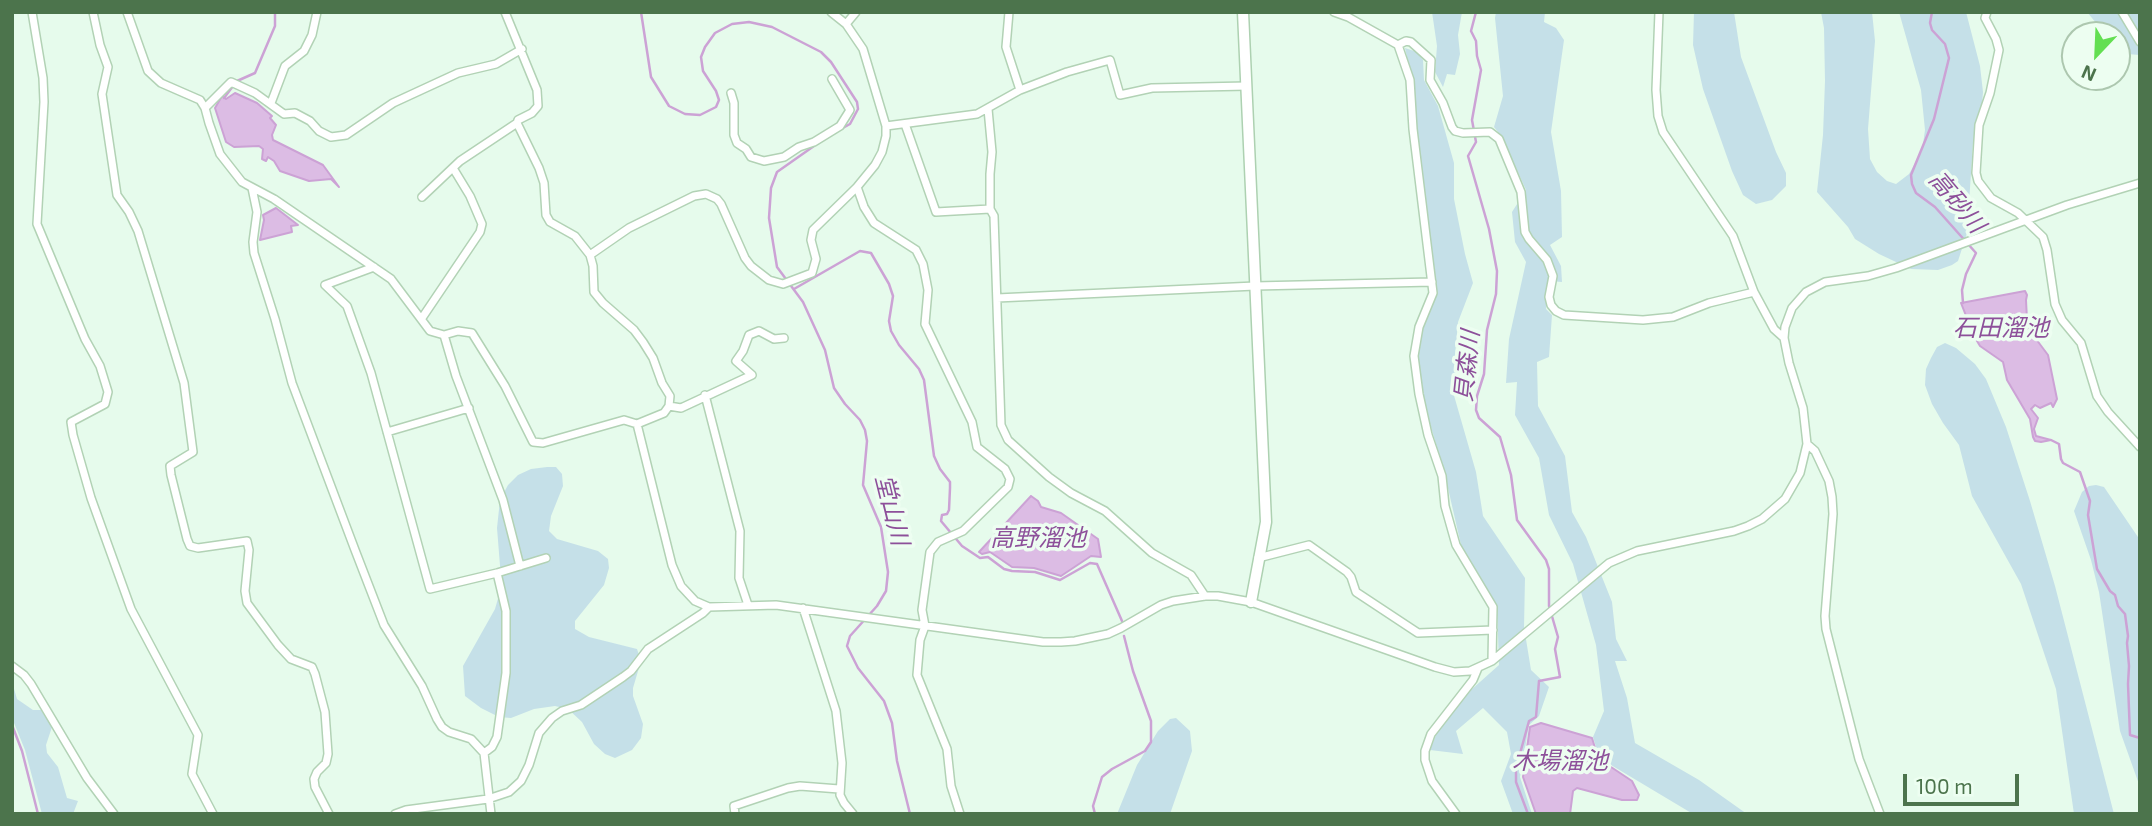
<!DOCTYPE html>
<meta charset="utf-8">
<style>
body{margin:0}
#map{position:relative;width:2152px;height:826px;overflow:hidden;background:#e6fbec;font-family:"Exo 2",sans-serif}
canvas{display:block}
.frame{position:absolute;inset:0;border:14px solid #4c744c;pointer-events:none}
.north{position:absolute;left:2061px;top:21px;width:70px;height:70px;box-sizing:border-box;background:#edfef1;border:2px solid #adc7af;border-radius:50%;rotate:203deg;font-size:19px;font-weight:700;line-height:28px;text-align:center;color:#4c744c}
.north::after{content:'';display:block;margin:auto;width:24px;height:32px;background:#63df52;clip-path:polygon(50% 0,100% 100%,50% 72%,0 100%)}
.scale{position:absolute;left:1903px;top:774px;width:116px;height:32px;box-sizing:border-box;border:4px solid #4c744c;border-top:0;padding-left:9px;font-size:21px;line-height:24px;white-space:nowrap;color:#4c744c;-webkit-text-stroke:5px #edfef1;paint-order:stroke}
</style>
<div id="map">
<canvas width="2152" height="826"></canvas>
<div class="frame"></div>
<div class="north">N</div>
<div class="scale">100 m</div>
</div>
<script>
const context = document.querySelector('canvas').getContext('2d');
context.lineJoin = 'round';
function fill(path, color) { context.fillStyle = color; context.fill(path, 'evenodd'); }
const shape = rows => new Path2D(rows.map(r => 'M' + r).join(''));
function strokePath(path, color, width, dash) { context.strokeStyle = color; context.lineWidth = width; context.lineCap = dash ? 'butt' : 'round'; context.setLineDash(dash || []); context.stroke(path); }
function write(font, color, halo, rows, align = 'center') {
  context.font = font + ' "Exo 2","Noto Sans JP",sans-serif'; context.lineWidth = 7; context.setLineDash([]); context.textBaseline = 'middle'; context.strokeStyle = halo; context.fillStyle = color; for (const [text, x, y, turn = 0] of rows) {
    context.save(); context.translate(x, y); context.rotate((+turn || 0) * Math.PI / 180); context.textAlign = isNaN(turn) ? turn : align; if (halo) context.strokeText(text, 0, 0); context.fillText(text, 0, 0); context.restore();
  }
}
const green = shape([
 [1432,12,1462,12,1458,35,1460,54,1455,75,1447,74,1443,87,1435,72,1437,46],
 [1496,12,1545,12,1544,22,1556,28,1564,40,1551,132,1561,191,1562,237,1550,245,1561,266,1562,282,1549,281,1546,309,1552,315,1549,357,1537,362,1538,406,1565,456,1572,512,1586,537,1612,602,1616,639,1627,661,1615,661,1627,698,1635,743,1699,780,1747,814,1712,814,1709,812,1693,814,1606,762,1597,750,1593,737,1604,711,1596,645,1573,564,1549,515,1539,458,1515,415,1517,382,1506,383,1509,339,1526,262,1515,242,1512,212,1526,190,1502,137,1494,127,1503,96,1495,18],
 [1694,12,1734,12,1741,57,1776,152,1786,173,1786,186,1772,200,1756,204,1743,195,1732,171,1703,89,1693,45],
 [1821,12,1872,12,1875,41,1868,129,1870,159,1877,172,1887,181,1896,184,1909,174,1922,151,1925,130,1921,90,1899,12,1966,12,1980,66,1983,92,1981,116,1973,143,1967,233,1958,261,1952,265,1938,270,1911,269,1879,254,1855,239,1848,227,1817,192,1823,135,1825,81,1824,28],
 [2087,12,2140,12,2140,55,2127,54,2117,47,2117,35,2106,35],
 [1405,48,1417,52,1423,60,1424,80,1438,106,1454,163,1454,199,1465,254,1473,283,1458,322,1455,355,1458,385,1453,392,1476,472,1483,516,1525,578,1524,627,1531,670,1549,687,1539,716,1529,725,1520,777,1532,814,1513,814,1501,781,1511,754,1507,732,1483,708,1456,731,1463,754,1430,750,1438,730,1471,690,1499,665,1497,606,1461,545,1445,475,1426,410,1418,356,1422,329,1437,294,1416,129,1415,95],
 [1945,343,1956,348,1975,364,1986,379,2006,427,2030,501,2055,586,2114,814,2074,814,2056,689,2021,584,1972,496,1959,445,1943,423,1932,404,1925,385,1926,369,1931,358,1937,347],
 [547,467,556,467,562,474,563,486,551,516,549,531,557,539,598,551,608,559,609,568,604,585,575,621,575,629,589,637,637,649,641,661,633,688,633,696,643,724,641,738,632,750,615,758,605,754,594,744,582,722,568,709,555,706,534,709,511,718,499,717,481,708,465,696,463,666,495,609,499,595,501,578,497,528,500,500,508,485,518,475,531,469],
 [2096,485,2104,487,2140,540,2140,787,2120,731,2099,592,2091,560,2074,511,2082,492,2089,486],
 [12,682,17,699,33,710,41,710,52,727,46,745,47,753,58,767,67,798,78,801,73,814,42,814,25,750,12,718],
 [1176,718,1190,731,1192,751,1170,814,1117,814,1137,765,1158,731,1170,719]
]);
const water = shape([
 [235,93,257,103,272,116,270,118,276,125,272,135,273,140,323,165,339,187,331,179,309,181,280,171,274,161,268,157,266,161,262,159,263,149,259,146,234,147,226,142,215,108,222,96,226,99,235,93],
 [276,208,298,225,291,226,292,232,260,240,264,220,263,215,276,208],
 [2025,291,2027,295,2026,300,2027,320,2036,339,2048,355,2057,399,2053,407,2051,403,2040,408,2035,405,2031,409,2038,418,2034,429,2036,436,2051,440,2041,442,2035,441,2033,437,2030,419,2007,380,2003,362,1980,346,1974,336,1961,303,2025,291],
 [1031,496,1038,501,1041,507,1061,513,1098,539,1101,557,1091,556,1061,576,1034,568,1012,567,990,552,982,554,979,552,1031,496],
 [1541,723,1592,738,1596,751,1605,763,1632,781,1639,795,1637,800,1622,800,1577,788,1573,791,1570,814,1536,814,1523,777,1530,727,1541,723]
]);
const stream = shape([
 [641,12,651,77,669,106,685,114,700,115,716,107,719,100,716,91,703,71,701,57,705,47,715,33,732,24,749,22,772,27,821,52,831,62,857,102,858,109,850,124,841,129],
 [1476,12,1471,31,1476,41,1477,56,1481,70,1472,120,1476,142,1468,156,1489,229,1497,271,1496,294,1487,330,1484,374,1477,396,1476,410,1479,418,1500,437,1511,475,1517,520,1546,560,1549,569,1549,606,1558,637,1555,649,1560,677,1539,681,1536,717,1529,721,1516,768,1516,782,1528,814],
 [1932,12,1930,23,1932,30,1945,44,1949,58,1934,119,1911,175,1912,184,1916,193,1935,207,1976,253,1966,274,1962,290,1963,303],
 [237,81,255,73,275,26,275,12],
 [224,98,233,86],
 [814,146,777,172,771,188,769,218,777,267,803,302,825,350,834,388,845,404,860,420,865,430,867,441,863,485,881,527,888,572,886,591,877,606,850,636,847,646,858,668,884,701,892,723,897,761,910,814],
 [794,289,860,251,871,253,889,284,893,296,889,321,891,331,899,345,919,369,924,380,934,456,940,469,950,482,950,488,949,510,947,514,942,515,941,521,962,546,980,558,988,557,1004,569,1012,571,1035,572,1060,580,1090,563,1097,564,1122,621],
 [2051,440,2059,444,2061,459,2063,463,2080,472,2090,501,2088,515,2097,569,2110,591,2115,595,2118,606,2125,614,2128,636,2127,643,2129,666,2128,684,2130,735,2140,738],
 [12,725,22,751,38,814],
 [1095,814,1093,806,1102,777,1112,769,1145,751,1151,742,1151,721,1133,671,1124,636]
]);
const street = shape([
 [32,12,43,78,44,102,37,224,85,339,100,366,108,392,105,404,71,422,73,435,91,498,131,609,198,735,192,774,213,814],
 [93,12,100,45,108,67,102,94,117,195,129,212,138,231,184,383,193,452,170,466,171,475,187,539,190,546,198,548,247,541,249,550,245,591,247,603,278,645,291,659,312,667,315,674,325,712,328,754,326,763,317,772,314,779,315,787,329,814],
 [127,12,148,71,161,83,200,100,205,108,209,123,220,154,242,182,274,199,391,279,430,331,444,335,458,331,472,333,505,386,533,442,543,443,624,420,637,424,664,413,669,406,670,396,662,383,653,358,643,342,634,330,603,303,594,292,593,266,590,255,575,236,550,222,546,215,544,183,539,168,517,123,518,120,532,113,538,106,537,90,505,12],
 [1009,12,1006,47,1020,90],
 [1334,12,1348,17,1398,45,1410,80,1413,129,1433,293,1419,327,1414,356,1419,394,1428,435,1442,476,1445,506,1456,545,1493,607,1492,661],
 [1659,12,1656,90,1658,116,1663,132,1733,236,1754,292,1774,329,1784,338],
 [1987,12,1985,18,1996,39,1999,50,1990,93,1979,125,1976,173,1978,181,1991,198,2018,213,2043,237,2047,250,2055,304,2062,320,2081,343,2097,396,2108,412,2140,447],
 [2122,12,2140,42],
 [846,24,856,12],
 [1398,45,1406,41,1411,42,1431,60,1430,80,1443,103,1452,127,1455,131,1463,133,1490,132,1499,139,1521,192,1525,232,1529,239,1547,260,1553,276,1549,297,1551,305,1556,311,1564,315,1643,320,1673,317,1709,303,1754,292],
 [731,93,734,103,734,135,737,143,746,149,751,157,764,161,784,157,799,147,814,142,840,126,850,110,832,79],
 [271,103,285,66,304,51,312,35,317,12],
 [205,108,231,82,255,93,284,114,295,113,310,121,319,131,331,137,346,135,393,103,458,73,496,64,522,49],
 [988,109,992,152,990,174,990,209,994,216,1001,425,1008,440,1049,477,1071,493,1105,511,1152,553,1191,575,1205,596],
 [905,124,936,212,990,209],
 [886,126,977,114,1020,90,1067,72,1110,60,1120,95,1152,88,1247,86],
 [857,187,864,207,874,223,916,250,923,264,928,290,925,324,972,422,977,447,1005,469,1010,479,1008,487,963,531,938,542,930,552,922,610,925,626,920,640,917,675,947,749,951,786,960,814],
 [252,188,257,212,253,242,254,253,275,319,292,383,355,550,384,625,422,686,437,719,442,727,449,732,471,739,484,753,491,814],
 [422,197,460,161,517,123],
 [590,255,629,228,694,196,706,194,717,199,721,204,745,258,751,266,769,280,783,284,812,273,816,259,811,240,813,230,857,187,875,165,882,152,886,136,886,126,863,49,846,24,831,12],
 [374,267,325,285,347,306,371,373,430,589,497,573,546,558],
 [997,298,1255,286,1432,282],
 [422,318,480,232,482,224,470,196,453,168],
 [444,335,456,376,503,500,520,566],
 [705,395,740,531,739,578,748,605],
 [669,406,681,408,752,375,736,361,743,351,749,335,759,331,774,339,784,338],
 [637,424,672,565,681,586,695,601,709,607,776,605,1043,642,1061,642,1075,641,1108,634,1121,628,1161,605,1173,601,1205,596,1218,596,1251,602,1435,667,1454,672,1470,671,1492,661,1609,563,1637,551,1734,531,1748,526,1762,519,1785,499,1800,473,1807,444,1803,408,1789,363,1784,338,1785,327,1792,308,1806,292,1825,282,1868,276,1896,268,2067,205,2140,183],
 [387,432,469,408],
 [1807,444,1815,451,1829,481,1832,497,1833,514,1825,616,1826,629,1859,759,1880,814],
 [1258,558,1309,545,1347,572,1351,577,1356,592,1418,633,1493,630],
 [803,608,836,711,842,763,840,795,844,803,853,814],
 [12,666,24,675,31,684,87,778,114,814],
 [484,753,492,747,497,737,506,673,506,611,497,573],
 [395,814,406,810,488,799,509,792,521,781,529,765,539,733,552,718,562,711,581,705,623,677,631,671,648,649,703,613,709,607],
 [735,814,734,806,788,788,800,786,839,789],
 [1456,814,1432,781,1425,760,1425,751,1431,734,1473,680,1478,668]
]);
const secondary = shape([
 [1243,12,1266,522,1251,602]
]);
const waterNames = [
 ["高砂川",1957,202,50],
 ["石田溜池",2001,328],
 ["貝森川",1467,366,-84],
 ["堂山川",892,510,76],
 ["高野溜池",1038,538],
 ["木場溜池",1560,761]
];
fill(green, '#c5e0e8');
fill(water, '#dcbce4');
strokePath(water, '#cca2d5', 2);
strokePath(stream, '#cca2d5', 2.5);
strokePath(street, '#b2d2b5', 10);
strokePath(secondary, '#add1b1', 13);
strokePath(street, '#fff', 7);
strokePath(secondary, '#fff', 10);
write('italic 24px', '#8d509a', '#edfef1', waterNames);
</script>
